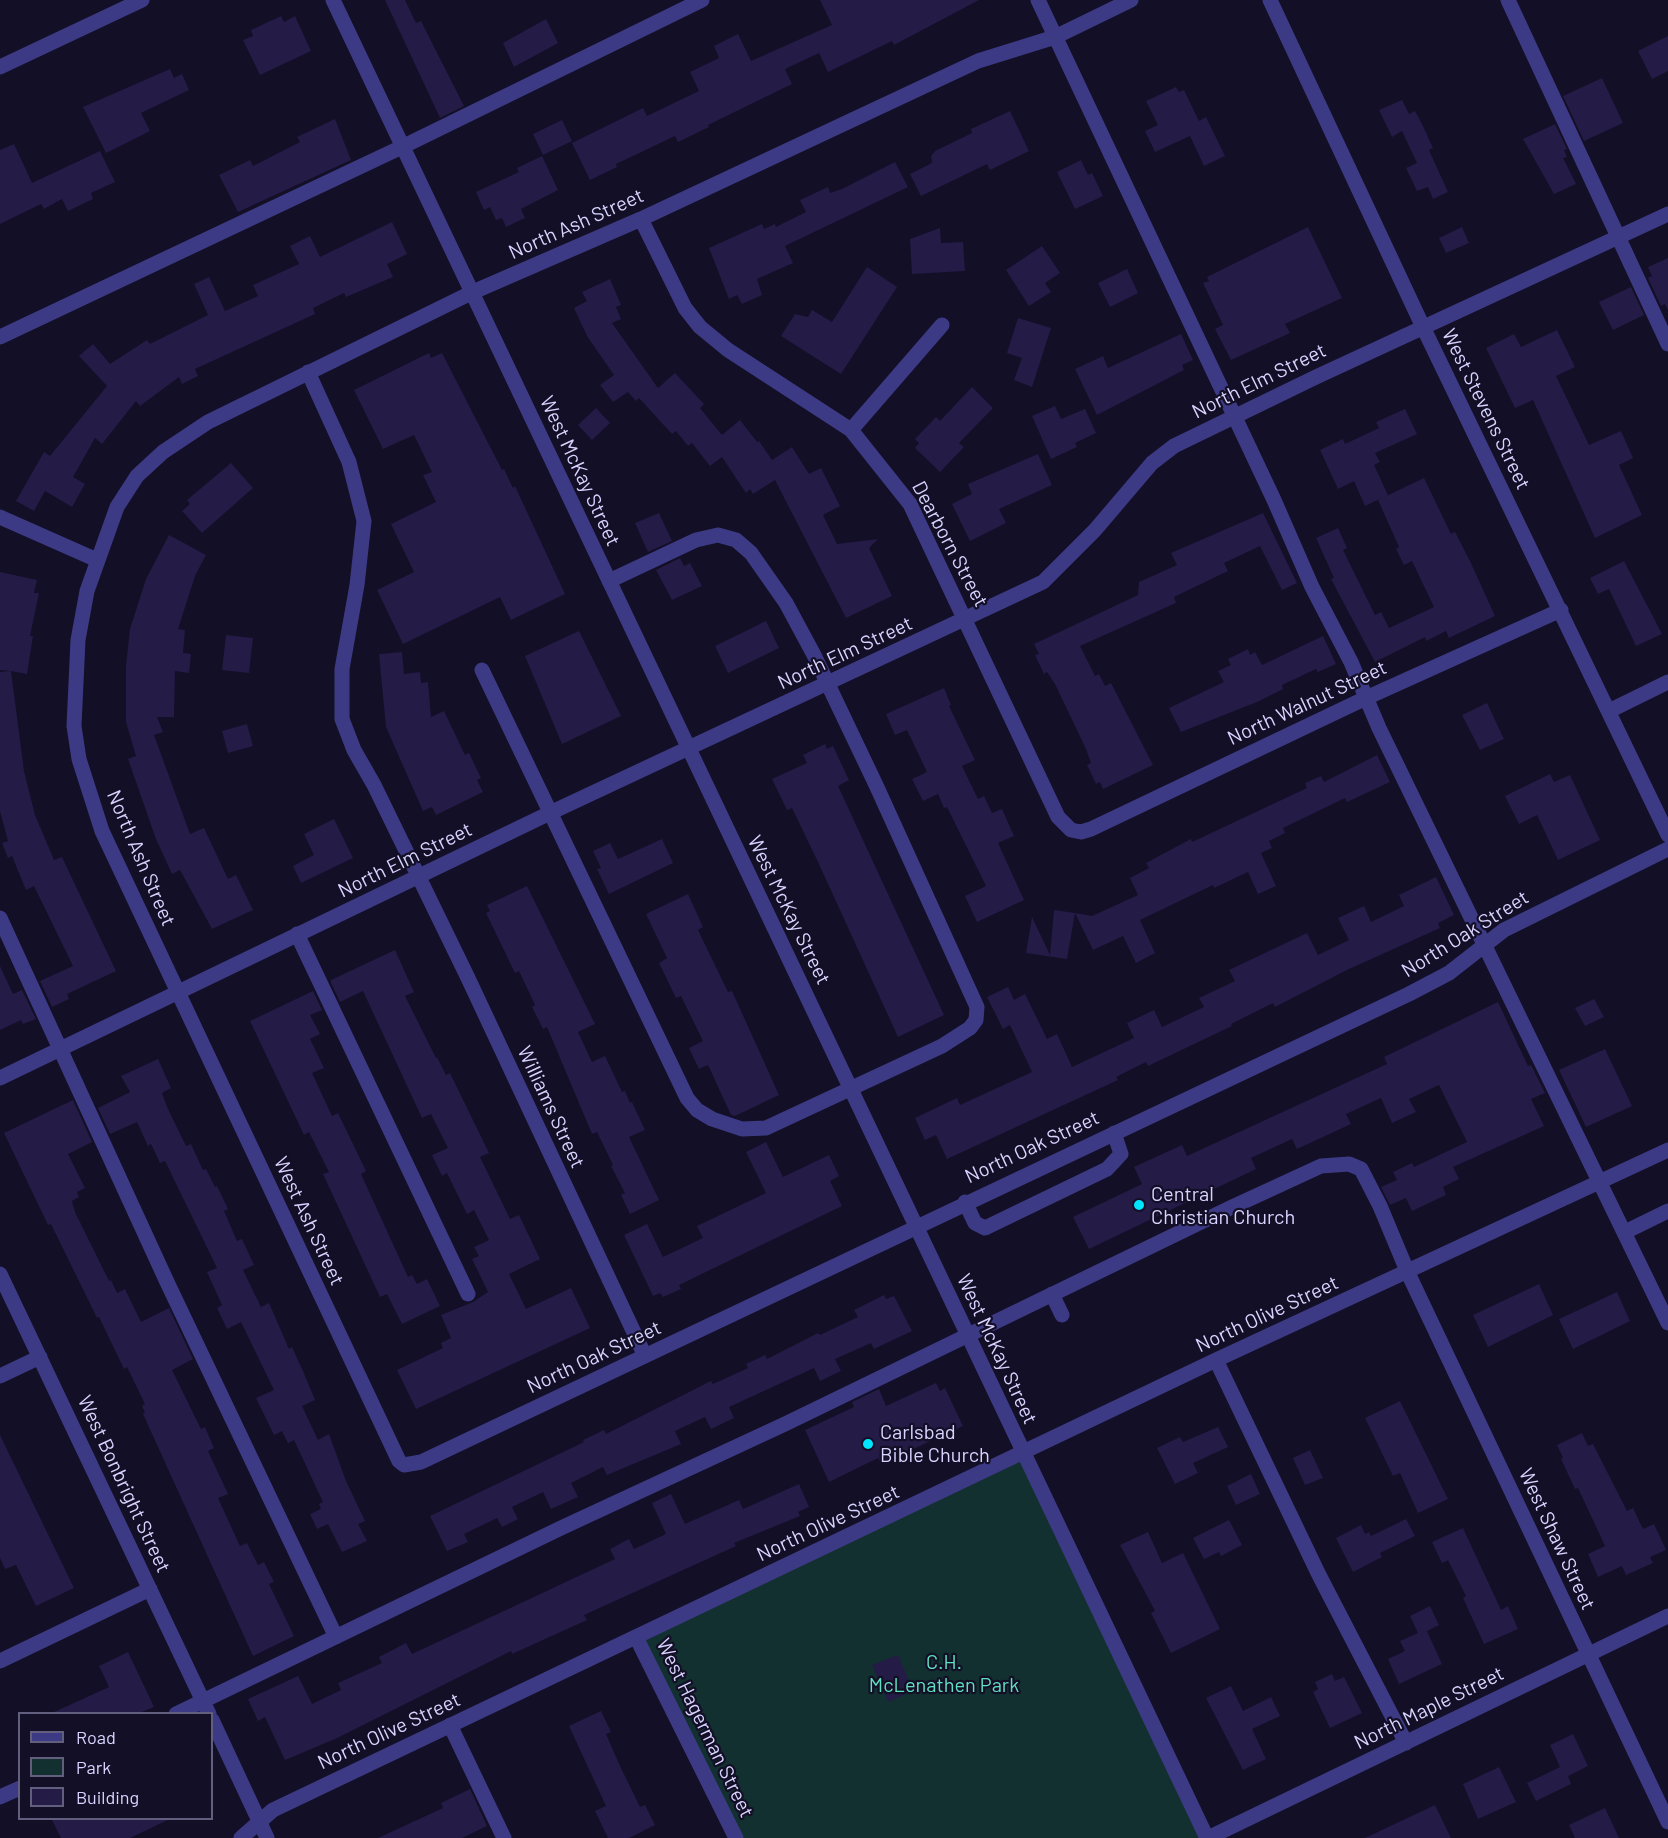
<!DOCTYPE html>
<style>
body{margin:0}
#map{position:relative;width:1668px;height:1838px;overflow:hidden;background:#130f26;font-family:Barlow,sans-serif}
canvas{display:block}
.legend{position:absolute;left:18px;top:1712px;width:195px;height:108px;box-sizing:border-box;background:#130f26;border:2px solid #625e7d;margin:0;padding:8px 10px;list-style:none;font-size:18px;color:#d9d4ff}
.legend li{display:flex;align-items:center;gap:12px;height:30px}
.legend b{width:30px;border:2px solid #625e7d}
</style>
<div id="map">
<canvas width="1668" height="1838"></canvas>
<ul class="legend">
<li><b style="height:8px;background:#3d3a85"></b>Road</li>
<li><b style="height:16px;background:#12302f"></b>Park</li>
<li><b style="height:16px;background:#241b47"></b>Building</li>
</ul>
</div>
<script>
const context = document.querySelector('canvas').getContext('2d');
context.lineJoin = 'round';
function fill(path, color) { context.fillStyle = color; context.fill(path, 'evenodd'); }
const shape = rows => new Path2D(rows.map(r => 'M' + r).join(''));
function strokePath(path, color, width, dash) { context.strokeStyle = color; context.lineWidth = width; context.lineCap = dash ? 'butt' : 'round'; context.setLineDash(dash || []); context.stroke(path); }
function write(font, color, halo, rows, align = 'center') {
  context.font = font + ' Barlow,sans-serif'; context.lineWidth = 4.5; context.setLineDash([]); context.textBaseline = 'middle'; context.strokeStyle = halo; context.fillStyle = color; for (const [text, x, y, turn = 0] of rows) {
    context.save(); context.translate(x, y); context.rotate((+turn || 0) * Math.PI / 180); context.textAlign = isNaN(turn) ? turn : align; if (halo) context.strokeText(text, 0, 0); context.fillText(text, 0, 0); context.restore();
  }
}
const green = shape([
 [1022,1455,1207,1838,736,1838,636,1637]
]);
const building = shape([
 [385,0,405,0,416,23,421,21,464,106,440,118],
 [820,0,979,0,894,45,892,41,828,72,819,53,785,69,792,84,708,125,709,127,678,142,675,136,616,164,617,167,590,180,572,143,643,108,647,116,699,91,690,72,719,58,714,46,738,34,751,61,832,25],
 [281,16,284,22,295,16,311,51,260,75,243,40,253,36,251,30],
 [546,19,558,43,514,67,503,43],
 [1668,36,1668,71,1652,79,1638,51],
 [170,69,174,78,182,74,189,90,141,113,150,131,106,153,83,107],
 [1602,78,1623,123,1584,141,1563,96],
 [1176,87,1179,92,1184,90,1199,121,1206,117,1225,156,1204,166,1190,136,1155,152,1145,131,1158,125,1146,101],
 [1402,100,1409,114,1415,111,1422,124,1433,148,1429,150,1448,192,1433,199,1428,187,1417,191,1406,168,1417,163,1402,131,1392,137,1379,110],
 [1010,111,1029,151,990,170,987,164,921,196,910,174,932,163,931,156,935,151,972,133,971,129],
 [335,119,351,160,238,212,219,175,250,160,253,166,300,142,297,137],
 [562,120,572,141,543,155,533,134],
 [1555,124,1567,149,1564,150,1567,157,1563,158,1576,184,1554,194,1523,139],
 [14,144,32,183,100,151,115,182,91,193,93,199,68,211,62,199,44,209,41,204,0,224,0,150],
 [542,156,558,190,521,209,525,218,506,227,502,218,496,220,490,207,484,210,476,192,519,172,517,168],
 [1081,160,1088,175,1092,173,1103,196,1075,209,1057,172],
 [895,162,908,187,785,246,793,263,757,279,762,295,742,304,737,295,729,299,709,248,762,224,764,229,775,224,776,227,806,212,800,200,828,187,830,193,842,189],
 [392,222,407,254,387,264,393,277,346,297,344,293,313,308,315,314,195,369,198,376,182,384,179,377,140,406,136,401,102,444,95,438,73,477,85,484,72,507,45,491,34,511,16,501,44,452,50,456,107,386,79,356,93,344,110,364,147,340,150,344,208,315,194,284,209,277,225,311,258,296,253,285,299,264,290,246,310,236,320,257],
 [1308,227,1342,298,1285,324,1290,333,1231,360,1215,329,1223,325,1203,283,1209,281,1207,277],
 [1462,227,1469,243,1446,253,1439,238],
 [940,228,941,243,963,242,965,271,912,274,910,239],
 [1042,246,1060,273,1045,283,1051,292,1029,306,1006,270],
 [1668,258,1668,310,1665,304,1661,306,1648,278,1652,276,1648,267],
 [867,267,897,287,841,374,781,336,795,314,808,317,812,310,832,322],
 [1127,269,1138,293,1110,307,1098,283],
 [610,279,621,305,616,307,621,319,612,323,658,388,675,373,704,404,700,408,722,435,740,420,757,442,759,441,772,460,792,447,809,474,821,468,840,506,823,515,837,544,878,539,869,548,892,596,846,618,775,480,753,494,750,489,746,493,722,457,710,466,692,443,688,446,676,431,672,434,639,398,636,401,628,392,613,402,600,385,614,375,587,336,574,308,587,301,582,292],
 [1631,287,1644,315,1613,330,1599,302],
 [1018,318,1051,328,1032,387,1014,380,1022,358,1007,353],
 [1557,330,1575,367,1556,376,1589,445,1621,431,1633,458,1619,465,1642,515,1595,538,1533,400,1515,408,1486,348,1514,334,1521,347],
 [1181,334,1193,360,1182,365,1184,370,1097,415,1075,369,1103,356,1108,368],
 [429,353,431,358,442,353,502,470,504,469,513,488,515,486,565,594,511,620,500,597,403,644,377,590,414,572,391,524,436,502,423,475,432,472,414,435,383,449,354,390],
 [972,387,993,408,959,443,964,447,940,472,915,448,919,443,915,439,936,417,940,421],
 [1055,406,1061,419,1085,409,1096,433,1075,443,1077,447,1051,459,1032,416],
 [596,408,610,423,592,440,578,425],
 [1405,409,1417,434,1375,453,1380,462,1374,465,1388,495,1365,506,1354,481,1338,489,1320,450,1343,439,1345,444,1379,428,1376,422],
 [1038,454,1052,485,999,509,1006,523,970,541,952,504,972,494,968,484],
 [231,463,253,488,202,533,182,511,190,504,187,500],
 [1424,478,1451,534,1455,532,1470,561,1495,616,1449,638,1446,631,1426,641,1425,637,1375,662,1331,579,1334,578,1316,538,1338,528,1347,548,1343,550,1375,615,1381,612,1389,628,1434,607,1412,561,1404,565,1396,549,1399,547,1378,500],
 [659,513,672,541,648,552,635,523],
 [1263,513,1297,583,1282,590,1260,546,1224,563,1228,571,1174,597,1176,603,1080,646,1095,676,1099,674,1105,686,1111,683,1153,765,1103,789,1100,782,1096,784,1087,765,1091,763,1086,749,1055,684,1047,672,1044,674,1035,655,1039,654,1034,644,1138,595,1139,582,1177,565,1171,553],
 [169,535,206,555,195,576,178,629,185,630,183,653,191,654,189,673,175,671,174,717,157,717,163,732,154,735,190,834,204,828,228,879,236,875,253,910,212,929,180,870,172,874,156,839,128,759,136,756,126,722,126,666,130,629,146,579],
 [680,558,684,566,690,563,702,586,672,600,656,570],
 [1624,561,1662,634,1636,646,1609,589,1598,594,1590,578],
 [0,572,37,580,34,593,39,593,30,636,33,636,27,674,11,671,24,771,35,815,54,860,62,857,116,971,67,994,69,999,52,1007,40,981,73,966,34,886,26,890,12,856,8,858,2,843,8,841,0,811,0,672,10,671,0,670],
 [766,621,779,648,728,673,715,646],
 [579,631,621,716,562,744,525,656],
 [226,635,253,638,249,673,222,670],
 [1323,636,1336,664,1318,672,1316,669,1282,685,1283,689,1257,702,1181,732,1169,708,1224,682,1218,671,1231,665,1228,659,1248,649,1250,655,1255,652,1262,665],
 [402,652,404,674,420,672,421,683,428,682,431,717,444,711,465,755,469,753,481,778,477,780,483,792,436,815,432,807,423,811,386,727,379,654],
 [944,688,951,705,949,706,975,760,962,766,978,799,984,796,992,813,1002,809,1014,836,998,843,1024,900,977,922,965,896,986,886,947,807,944,808,938,794,923,801,912,779,927,772,907,730,895,735,886,714],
 [1487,703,1504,739,1480,750,1462,715],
 [247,724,253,746,228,753,222,731],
 [825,744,827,749,833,746,849,780,838,786,944,1015,898,1037,818,862,792,808,787,810,772,779,807,763,803,755],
 [1377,755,1390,782,1347,802,1345,798,1283,828,1285,833,1269,841,1272,848,1261,853,1276,886,1258,894,1248,872,1214,888,1213,885,1140,920,1155,953,1136,963,1123,936,1093,950,1075,913,1092,916,1138,895,1130,878,1149,868,1146,863,1191,839,1192,842,1307,788,1305,783,1321,776,1324,782],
 [1550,774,1554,782,1570,775,1600,840,1558,860,1537,815,1519,824,1505,796],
 [334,819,353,858,301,883,293,866,314,855,304,834],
 [662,839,673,863,609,894,597,869,601,868,593,851,610,843,618,859],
 [1436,877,1454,915,1438,923,1440,928,1347,970,1275,1007,1273,1003,1231,1024,1232,1026,1148,1066,1146,1062,1116,1077,1118,1080,947,1159,936,1135,925,1140,915,1118,957,1098,960,1105,1032,1072,1010,1025,1003,1029,987,997,1008,987,1014,1000,1025,994,1047,1039,1057,1034,1072,1067,1134,1038,1127,1023,1154,1010,1162,1027,1204,1007,1199,998,1235,981,1229,970,1307,933,1318,955,1349,940,1338,918,1364,906,1371,922,1404,906,1399,895],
 [527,886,595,1024,578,1032,592,1062,605,1056,622,1092,625,1091,630,1103,632,1102,645,1130,629,1137,659,1200,630,1214,621,1195,625,1193,611,1166,613,1165,597,1132,592,1134,547,1027,543,1029,532,1007,535,1005,519,971,515,973,486,913,490,911,487,905],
 [688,894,703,927,698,930,728,992,732,991,779,1095,735,1116,731,1115,708,1065,699,1069,689,1048,703,1041,681,996,676,998,659,963,667,958,646,914],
 [1054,910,1075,913,1067,959,1026,953,1032,917,1050,955],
 [395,950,414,992,405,996,436,1058,437,1057,446,1075,450,1073,489,1153,480,1157,510,1219,519,1215,540,1259,509,1274,526,1309,571,1288,590,1328,416,1409,397,1370,443,1348,441,1343,451,1338,441,1315,473,1302,488,1292,472,1259,479,1256,474,1247,489,1240,474,1210,467,1214,447,1173,442,1176,432,1155,448,1148,431,1114,422,1118,363,991,340,1002,331,983,331,980],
 [0,966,13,994,22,990,36,1019,23,1024,21,1020,0,1030],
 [313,991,322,1010,310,1015,320,1034,310,1039,324,1068,312,1073,332,1116,338,1113,366,1171,361,1174,408,1277,412,1275,417,1284,427,1279,440,1306,402,1324,387,1294,380,1297,323,1174,329,1172,309,1132,304,1135,250,1021],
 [1594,999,1604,1017,1585,1026,1575,1008],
 [1498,1002,1528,1066,1531,1065,1545,1093,1531,1099,1544,1126,1453,1167,1459,1179,1443,1187,1446,1195,1412,1211,1406,1198,1390,1205,1381,1187,1397,1180,1393,1172,1412,1163,1414,1167,1467,1142,1439,1085,1409,1099,1416,1112,1392,1123,1381,1098,1346,1114,1351,1124,1297,1149,1292,1139,1251,1158,1256,1169,1089,1249,1073,1217,1142,1184,1134,1167,1182,1145,1187,1156,1387,1064,1384,1057],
 [1605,1049,1632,1106,1586,1127,1559,1070],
 [158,1059,171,1088,162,1093,168,1109,186,1146,191,1144,203,1170,206,1169,215,1187,217,1186,228,1209,224,1211,237,1241,242,1239,254,1265,243,1270,261,1307,269,1303,289,1349,292,1347,303,1371,315,1400,302,1406,318,1440,329,1434,346,1481,365,1521,358,1524,367,1541,342,1552,328,1524,317,1529,310,1514,321,1509,319,1504,323,1502,294,1440,288,1443,282,1431,274,1435,256,1398,274,1390,241,1322,227,1329,217,1308,222,1305,207,1272,217,1268,165,1161,160,1163,151,1144,148,1146,137,1122,110,1134,98,1108,130,1092,121,1076],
 [73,1100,92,1142,68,1154,85,1188,77,1192,79,1197,72,1201,75,1212,109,1281,111,1280,117,1293,125,1289,141,1322,169,1308,193,1359,172,1370,201,1429,205,1427,214,1448,208,1451,228,1494,218,1498,240,1546,247,1543,258,1565,264,1562,274,1582,269,1584,294,1636,253,1656,143,1414,145,1412,142,1406,145,1404,127,1367,124,1369,99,1317,97,1318,51,1224,48,1225,4,1133],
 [766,1142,783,1177,829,1155,839,1176,830,1181,842,1206,679,1285,681,1289,663,1297,660,1293,653,1296,624,1235,647,1224,663,1257,703,1238,697,1226,766,1193,746,1152],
 [1539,1284,1553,1315,1488,1347,1473,1315],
 [1617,1292,1630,1321,1573,1349,1559,1319],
 [884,1295,886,1299,894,1296,912,1331,874,1349,871,1343,835,1359,841,1371,820,1381,814,1368,729,1407,734,1418,711,1429,705,1417,675,1431,681,1444,607,1475,603,1467,571,1483,578,1497,551,1509,543,1492,512,1507,518,1519,502,1527,497,1518,464,1534,468,1542,447,1551,430,1516,584,1442,583,1440,604,1430,606,1434,711,1381,713,1384,748,1368,746,1364,765,1355,767,1359,818,1333,820,1335,858,1317,854,1310],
 [936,1383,940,1391,945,1388,963,1426,881,1464,878,1458,829,1482,805,1430,854,1407,852,1402,879,1389,886,1406],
 [1400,1401,1448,1499,1418,1513,1400,1473,1393,1476,1365,1418],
 [1218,1427,1228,1447,1193,1463,1198,1473,1175,1484,1157,1448,1180,1437,1183,1442],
 [1582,1433,1588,1446,1593,1444,1627,1511,1633,1508,1643,1529,1654,1524,1666,1550,1650,1557,1653,1563,1626,1575,1622,1566,1598,1577,1588,1554,1605,1546,1578,1488,1575,1489,1561,1459,1563,1458,1557,1445],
 [0,1435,74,1588,36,1606,16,1565,5,1569,0,1558],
 [1310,1450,1323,1478,1305,1485,1293,1458],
 [1251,1474,1260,1494,1236,1505,1227,1486],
 [799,1484,809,1507,798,1512,800,1516,734,1543,736,1546,584,1615,587,1620,512,1654,511,1651,335,1739,285,1760,265,1717,258,1721,248,1699,298,1676,312,1704,341,1690,338,1683,382,1663,379,1657,406,1643,412,1654,615,1559,610,1549,629,1539,634,1549,666,1534,652,1503,671,1494,685,1524,739,1500,743,1509],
 [1406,1519,1415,1536,1380,1553,1382,1557,1353,1572,1336,1538,1361,1525,1365,1534,1369,1532,1371,1536],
 [1229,1520,1242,1545,1221,1556,1219,1552,1204,1559,1193,1538],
 [1463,1528,1501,1610,1508,1606,1518,1629,1484,1644,1463,1598,1466,1596,1448,1560,1442,1563,1432,1542],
 [1148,1532,1162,1563,1183,1553,1220,1629,1171,1653,1151,1613,1155,1611,1120,1545],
 [1430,1606,1439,1625,1427,1631,1442,1664,1399,1684,1388,1659,1405,1651,1400,1641,1418,1633,1410,1616],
 [128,1652,154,1707,139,1713,52,1713,109,1687,99,1666],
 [898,1655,913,1691,888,1702,872,1665],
 [1332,1674,1335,1681,1344,1677,1362,1713,1330,1728,1313,1692,1318,1689,1315,1682],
 [1231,1686,1243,1711,1271,1697,1280,1716,1252,1729,1266,1759,1243,1770,1206,1698],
 [601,1711,611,1732,606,1734,620,1766,640,1807,645,1805,655,1825,629,1838,608,1838,595,1811,606,1806,569,1726],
 [1573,1734,1588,1766,1568,1776,1571,1784,1536,1801,1527,1783,1560,1767,1550,1745],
 [1499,1767,1516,1802,1478,1819,1463,1784],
 [470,1789,487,1826,462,1838,378,1838,443,1808,441,1803],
 [1435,1805,1451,1838,1365,1838],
 [1605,1808,1619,1838,1575,1838,1569,1825],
 [51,1818,172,1818,130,1838,61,1838]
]);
const minor = shape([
 [333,0,1207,1838],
 [1038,0,1274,500,1312,587,1351,662,1379,728,1668,1323],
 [1131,0,1055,37,978,61,641,219,473,292,208,422,163,452,137,476,117,507,87,591,78,640,74,726,79,759,102,831,399,1461,404,1465,421,1462,1409,994,1449,973,1504,930,1668,849],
 [1270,0,1423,327,1668,835],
 [1508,0,1668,344],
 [0,67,142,0],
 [641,219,685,308,700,327,728,350,851,430,910,504,1058,817,1071,830,1081,832,1091,829,1366,698,1561,610],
 [0,337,404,146,702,0],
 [308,372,349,462,364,521,357,585,342,669,342,719,354,750,374,785,468,978,645,1356],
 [851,430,942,325],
 [0,517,97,560],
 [482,670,687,1098,697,1110,712,1119,742,1129,766,1128,942,1046,970,1028,976,1020,977,1007,876,785,814,655,786,603,751,553,736,540,718,535,696,540,609,581],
 [1609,711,1668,682],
 [0,918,167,1282,336,1637],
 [297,934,468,1294],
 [0,1078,552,812,1043,582,1095,530,1152,463,1174,446,1316,377,1668,214],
 [965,1202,975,1223,985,1228,1107,1169,1121,1154,1114,1133],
 [1625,1232,1668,1211],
 [0,1274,209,1714],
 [1052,1294,1062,1315],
 [1216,1360,1319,1575,1406,1743],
 [0,1376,40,1357],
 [636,1637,736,1838],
 [0,1661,150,1589],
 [176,1714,561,1528,785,1424,1230,1208,1321,1166,1349,1164,1361,1169,1380,1206,1408,1273,1668,1822],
 [212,1720,267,1838],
 [450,1725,504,1838],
 [0,1797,20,1788],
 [241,1838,273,1810,1216,1360,1668,1150],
 [1208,1838,1668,1616]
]);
const markers = [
 [1139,1205,6,"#00e5ff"],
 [868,1444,6,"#00e5ff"]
];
const streetNames = [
 ["North Ash Street",576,224,-24],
 ["North Elm Street",1259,381,-26],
 ["West Stevens Street",1486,409,64],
 ["West McKay Street",580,471,65],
 ["Dearborn Street",950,544,62],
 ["North Elm Street",845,653,-25],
 ["North Walnut Street",1307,703,-25],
 ["North Ash Street",141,858,67],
 ["North Elm Street",405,860,-26],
 ["West McKay Street",789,910,64],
 ["North Oak Street",1465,934,-32],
 ["Williams Street",551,1107,65],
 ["North Oak Street",1032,1147,-25],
 ["West Ash Street",309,1221,65],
 ["North Olive Street",1267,1314,-25],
 ["West McKay Street",997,1349,65],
 ["North Oak Street",594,1357,-25],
 ["West Bonbright Street",124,1484,65],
 ["North Olive Street",828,1523,-25],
 ["West Shaw Street",1557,1539,65],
 ["North Maple Street",1429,1708,-26],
 ["West Hagerman Street",705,1728,64],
 ["North Olive Street",389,1731,-25]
];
const poiNames = [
 ["Central",1151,1194],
 ["Christian Church",1151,1217],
 ["Carlsbad",880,1432],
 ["Bible Church",880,1455]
];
const parkNames = [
 ["C.H.",944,1662],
 ["McLenathen Park",944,1685]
];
fill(green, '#12302f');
fill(building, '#241b47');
strokePath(minor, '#3d3a85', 15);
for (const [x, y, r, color] of markers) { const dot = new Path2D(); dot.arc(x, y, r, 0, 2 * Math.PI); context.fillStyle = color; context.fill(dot); strokePath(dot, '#130f26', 2); }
write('20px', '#d9d4ff', '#130f26', streetNames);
write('20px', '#d9d4ff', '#130f26', poiNames, 'left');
write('20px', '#5fe0c0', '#130f26', parkNames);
</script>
